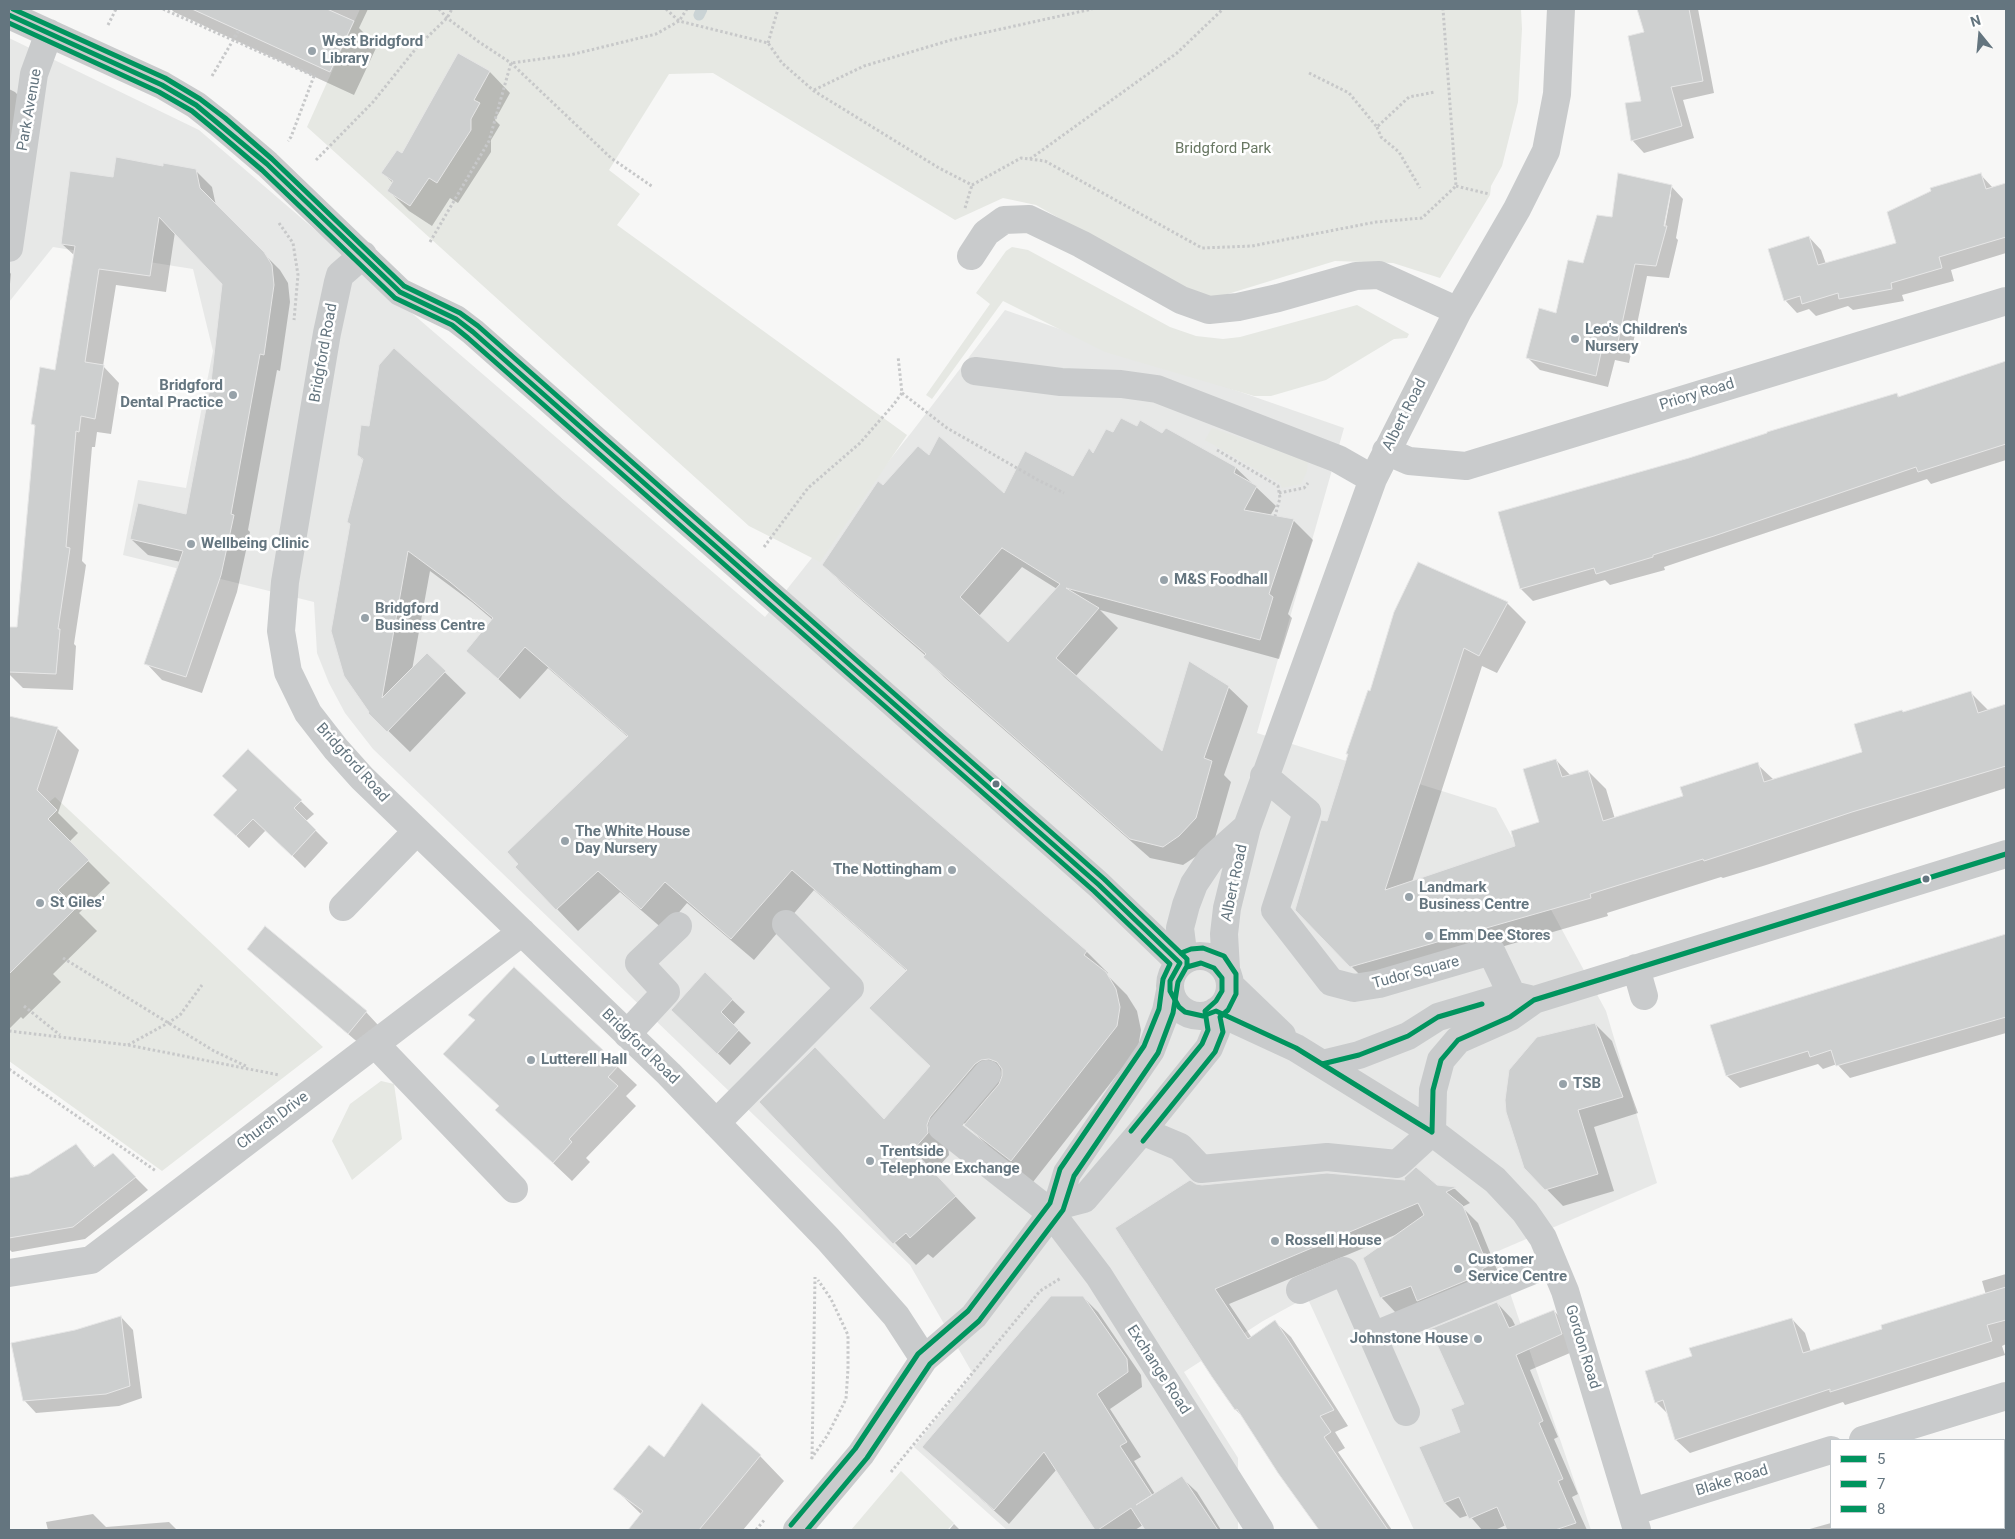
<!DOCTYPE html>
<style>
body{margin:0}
#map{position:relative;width:2015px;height:1539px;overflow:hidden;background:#f7f7f6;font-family:Roboto,sans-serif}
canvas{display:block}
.frame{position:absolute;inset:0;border:10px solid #64757f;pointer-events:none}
.legend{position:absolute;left:1830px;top:1439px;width:175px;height:90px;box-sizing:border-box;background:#fff;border:1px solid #c1c8cc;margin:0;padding:6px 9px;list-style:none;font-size:15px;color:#64757f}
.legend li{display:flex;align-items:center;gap:10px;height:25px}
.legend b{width:25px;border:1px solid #c1c8cc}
.north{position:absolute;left:1955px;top:10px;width:50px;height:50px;-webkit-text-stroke:4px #fff;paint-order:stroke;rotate:343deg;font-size:14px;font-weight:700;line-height:20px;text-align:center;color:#64757f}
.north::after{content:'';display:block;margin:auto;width:18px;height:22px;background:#64757f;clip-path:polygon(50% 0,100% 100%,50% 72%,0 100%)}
</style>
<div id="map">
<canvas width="2015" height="1539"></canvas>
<div class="frame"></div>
<ul class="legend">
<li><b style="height:6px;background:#00945e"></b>5</li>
<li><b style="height:6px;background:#00945e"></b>7</li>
<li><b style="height:6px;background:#00945e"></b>8</li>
</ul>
<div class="north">N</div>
</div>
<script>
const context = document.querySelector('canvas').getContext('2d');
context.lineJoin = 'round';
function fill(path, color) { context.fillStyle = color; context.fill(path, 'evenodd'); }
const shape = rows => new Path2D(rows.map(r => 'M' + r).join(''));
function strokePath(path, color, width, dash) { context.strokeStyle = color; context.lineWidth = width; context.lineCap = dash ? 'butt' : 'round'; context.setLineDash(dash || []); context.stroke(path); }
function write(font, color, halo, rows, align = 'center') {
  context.font = font + ' Roboto,sans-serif'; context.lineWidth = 5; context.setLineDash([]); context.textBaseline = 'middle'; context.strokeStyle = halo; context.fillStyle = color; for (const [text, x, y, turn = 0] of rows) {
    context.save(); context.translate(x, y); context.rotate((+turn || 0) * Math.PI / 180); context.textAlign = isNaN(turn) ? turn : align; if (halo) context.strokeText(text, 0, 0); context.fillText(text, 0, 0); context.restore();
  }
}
const built = shape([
 [9,38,199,130,765,617,911,433,1005,310,1344,428,1257,733,1496,808,1606,1011,1657,1183,1496,1252,1591,1530,1414,1530,1307,1297,1263,1321,1184,1372,1238,1458,1238,1530,1007,1530,914,1447,973,1374,910,1265,373,749,345,713,329,683,317,653,314,602,123,555,138,480,186,488,213,351,193,269,53,247,9,302]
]);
const green = shape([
 [360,9,1521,9,1522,29,1518,102,1502,166,1491,186,1490,195,1440,278,1393,263,1335,261,1205,301,1036,205,1003,198,955,220,713,73,669,74,609,170,640,194,617,225,907,435,820,562,749,526,307,127],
 [1012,247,1028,250,1170,327,1196,336,1223,339,1240,337,1357,305,1409,334,1407,338,1394,339,1326,380,1271,396,1254,396,1105,352,1003,301,932,399,926,395,990,304,976,293,1006,251],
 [1212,428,1308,461,1307,471,1301,484,1282,488,1280,483,1205,440],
 [55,797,323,1047,162,1171,9,1061,9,802,13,805,49,802],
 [381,1081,394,1084,402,1139,352,1180,332,1141,350,1104],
 [901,1471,954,1523,947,1530,851,1530]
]);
const shadow = shape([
 [171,9,368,9,359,28,377,46,354,95,174,12],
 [1638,9,1698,9,1714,93,1683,100,1694,138,1644,153,1632,140,1642,102,1645,33],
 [458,54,490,72,510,93,495,120,500,125,491,140,491,152,458,203,450,198,432,226,409,211,388,190,393,183,383,173,402,155],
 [9,89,15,92,28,105,9,236],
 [164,167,196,171,212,187,216,206,280,270,288,283,290,302,280,371,277,370,248,530,250,532,237,592,202,693,162,680,146,663,181,562,148,555,131,539,187,515,213,382,223,284,175,232,166,292,116,285,103,366,119,383,111,434,97,432,95,447,92,447,82,561,86,565,74,644,76,646,73,690,23,688,9,674,10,628,18,628,36,427,33,424,56,371,75,256,62,244,114,179],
 [1980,174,1993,188,2006,184,2006,253,1951,270,1954,281,1902,295,1904,301,1853,310,1848,306,1816,316,1809,309,1797,313,1785,300,1809,237,1821,250,1826,264,1897,244],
 [1671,186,1683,199,1676,238,1678,240,1669,278,1647,276,1629,363,1615,360,1608,387,1540,370,1528,358,1557,314,1584,264,1613,219],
 [1669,194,1671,194,1664,232,1662,232],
 [9,271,11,274,9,294],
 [2006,363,2006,460,1931,484,1927,479,1664,567,1665,570,1610,585,1605,580,1533,601,1521,589,1689,460,1897,394,1900,398],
 [1138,428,1163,435,1167,430,1236,468,1276,506,1270,516,1293,520,1313,540,1288,614,1292,618,1279,659,1100,610,1118,628,1075,677,1162,753,1228,687,1248,706,1224,775,1231,782,1215,838,1198,855,1183,865,1150,858,944,677,925,657,926,656,843,584,823,565,884,487,929,457,1005,495,1074,478,1114,433],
 [1022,567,1057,589,1008,644,979,616],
 [358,455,561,499,1086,951,1108,973,1106,974,1127,995,1137,1011,1141,1030,1138,1048,1033,1182,988,1146,964,1123,951,1138,948,1147,949,1155,933,1173,976,1218,933,1258,928,1254,916,1265,761,1102,884,1120,931,1066,907,971,814,890,754,960,687,903,664,930,620,892,578,931,557,909,628,737,548,668,520,699,468,651,493,620,473,603,430,571,412,670,427,655,466,693,410,752,370,713,364,461],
 [1419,563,1507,603,1526,622,1497,673,1482,666,1412,882,1517,846,1540,823,1556,760,1571,776,1588,771,1606,789,1615,819,1685,797,1757,764,1774,780,1864,752,1904,713,1971,693,1989,711,2006,705,2006,788,1763,866,1723,878,1721,877,1607,913,1608,916,1370,985,1351,966,1328,823,1349,755,1347,753],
 [9,718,57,728,79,750,58,813,78,833,69,842,110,883,79,913,97,931,53,974,61,982,23,1019,21,1017,9,1029],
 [248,750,314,814,306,821,328,843,305,868,266,830,249,848,227,827],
 [2006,935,2006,1033,1850,1078,1837,1064,1823,1069,1818,1064,1740,1088,1727,1076,1712,1026],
 [248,949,366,1012,378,1025,361,1045],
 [514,969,637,1085,626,1096,636,1106,586,1158,590,1162,572,1181,516,1128,500,1106,476,1020],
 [705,974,745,1012,733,1025,751,1043,730,1065,685,1022],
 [1595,1024,1612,1041,1638,1113,1594,1127,1614,1191,1563,1206,1525,1167],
 [76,1146,96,1168,113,1155,148,1190,85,1239,12,1252,9,1249,9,1179,29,1176],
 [1196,1185,1437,1186,1455,1189,1470,1203,1462,1207,1478,1223,1502,1282,1396,1313,1381,1297,1400,1233,1229,1304,1252,1338,1275,1322,1291,1337,1348,1426,1335,1432,1345,1448,1338,1452,1392,1530,1321,1530,1279,1472,1243,1417,1236,1410,1213,1376],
 [2006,1274,2006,1344,2002,1346,2005,1355,1845,1405,1843,1402,1690,1453,1676,1440,1668,1414,1656,1402,1693,1357,1792,1319,1805,1333,1811,1352,1884,1330,1986,1295,1982,1281],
 [1083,1297,1098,1312,1141,1375,1142,1387,1110,1409,1141,1457,1134,1461,1155,1494,1182,1478,1197,1492,1221,1530,1147,1530,1143,1525,1135,1530,1097,1530,1057,1469,1009,1524,923,1447],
 [1497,1303,1512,1319,1516,1327,1554,1311,1570,1327,1577,1350,1530,1370,1558,1437,1554,1439,1578,1494,1572,1497,1587,1530,1508,1530,1506,1525,1495,1530,1482,1530,1469,1515,1460,1518,1445,1503,1421,1448,1462,1432,1465,1405],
 [121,1317,133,1330,142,1398,119,1406,36,1413,24,1400,75,1331],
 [760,1456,784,1481,743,1530,629,1530,642,1515,615,1489,664,1459],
 [2006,1459,2006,1530,1806,1530,1831,1523,1831,1528,2004,1528,2004,1460],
 [93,1514,106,1527,169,1522,177,1530,48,1530,46,1522],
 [954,1524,960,1530,949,1530]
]);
const stream = shape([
 [699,15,702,9]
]);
const building = shape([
 [192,9,327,9,354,21,330,72,192,9],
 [1637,9,1689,9,1703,81,1671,87,1682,126,1631,141,1625,103,1641,101,1628,36,1644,32,1637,9],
 [458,53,490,71,474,100,480,103,471,119,471,130,437,183,429,178,410,206,387,191,393,181,381,173,397,150,402,153,458,53],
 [116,157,163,166,163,163,196,169,200,188,264,252,272,265,274,285,264,355,260,354,231,514,234,515,221,575,186,677,144,664,183,551,130,539,138,503,186,514,211,382,222,284,159,217,150,276,99,269,85,362,104,365,95,419,81,416,79,432,76,431,66,547,70,548,58,629,60,629,56,674,9,672,9,627,17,627,35,425,31,424,40,367,55,370,75,246,61,244,70,171,113,177,116,157],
 [1618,173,1672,185,1664,226,1667,226,1656,266,1635,264,1616,351,1602,348,1596,376,1526,358,1539,308,1556,313,1568,260,1583,263,1597,215,1612,217,1618,173],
 [1981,173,1986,189,2006,183,2006,237,1939,257,1942,268,1891,283,1892,289,1839,299,1838,293,1802,304,1800,296,1784,301,1768,249,1809,236,1818,265,1896,243,1887,212,1931,191,1930,188,1981,173],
 [394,348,562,498,1087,951,1084,955,1106,972,1116,989,1120,1007,1117,1026,1011,1161,964,1125,999,1084,1002,1076,1002,1069,997,1062,989,1059,981,1060,975,1064,930,1117,927,1125,928,1133,913,1150,956,1196,910,1238,906,1233,893,1244,759,1102,815,1047,884,1119,930,1066,869,1008,907,970,792,870,731,939,665,882,641,909,598,871,556,910,515,867,518,864,507,852,628,736,525,647,498,679,466,651,493,618,450,582,408,551,382,698,427,653,446,671,387,732,368,713,369,712,344,676,331,631,350,524,347,522,363,459,357,455,361,425,369,426,379,365,394,348],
 [2006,361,2006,444,1918,472,1916,467,1714,536,1653,555,1653,557,1596,574,1594,568,1520,589,1498,512,1689,458,1767,433,1767,432,1897,393,1898,397,2006,361],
 [1121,418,1137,426,1140,420,1162,433,1166,428,1236,467,1234,473,1257,486,1244,510,1294,519,1269,594,1273,597,1260,640,1066,588,1099,608,1056,658,1162,751,1189,661,1229,686,1204,758,1212,761,1196,818,1179,836,1163,847,1130,839,923,657,926,654,822,565,878,481,883,485,918,446,929,455,939,436,1004,493,1025,451,1073,476,1089,448,1093,453,1106,429,1113,432,1121,418],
 [1002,548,1060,584,1008,642,960,597,1002,548],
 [1418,562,1508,602,1479,656,1464,648,1385,890,1515,846,1511,831,1539,822,1523,769,1556,759,1562,777,1588,770,1603,821,1683,796,1680,787,1758,762,1764,782,1862,752,1854,724,1902,710,1903,712,1971,691,1978,713,2006,704,2006,766,1852,812,1744,848,1704,861,1703,859,1590,894,1591,898,1350,967,1295,910,1321,820,1327,821,1348,754,1346,754,1368,690,1370,691,1394,612,1418,562],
 [9,716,58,727,37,790,57,810,48,819,89,860,58,890,76,908,9,974,9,716],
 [248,749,302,800,294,808,316,830,292,856,253,819,236,836,213,815,237,790,222,776,248,749],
 [265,926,367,1011,348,1034,247,949,265,926],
 [2006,934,2006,1017,1836,1066,1831,1050,1810,1057,1808,1051,1726,1076,1710,1025,2006,934],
 [514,967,619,1065,608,1077,618,1086,569,1139,572,1142,553,1163,495,1110,499,1106,443,1054,475,1020,468,1015,514,967],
 [705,972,733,999,721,1012,739,1030,717,1054,671,1010,705,972],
 [1595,1023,1623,1097,1578,1110,1598,1174,1545,1190,1524,1168,1506,1112,1505,1100,1509,1070,1537,1037,1595,1023],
 [76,1144,94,1167,113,1153,136,1177,73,1227,9,1238,9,1178,29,1174,76,1144],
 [1416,1167,1437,1185,1456,1187,1446,1192,1463,1206,1488,1266,1482,1269,1484,1273,1417,1301,1411,1286,1380,1298,1363,1258,1424,1215,1418,1203,1215,1289,1248,1339,1275,1320,1334,1410,1320,1416,1331,1432,1324,1437,1388,1530,1319,1530,1278,1473,1237,1409,1235,1410,1212,1377,1115,1228,1190,1180,1196,1184,1202,1185,1327,1173,1405,1180,1404,1178,1416,1167],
 [2006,1287,2006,1320,1987,1325,1992,1341,1830,1392,1830,1389,1675,1440,1663,1400,1655,1403,1645,1371,1692,1356,1689,1348,1792,1318,1803,1353,1882,1329,1881,1325,2006,1287],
 [1051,1296,1083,1296,1127,1359,1128,1372,1097,1394,1127,1442,1120,1446,1152,1495,1136,1505,1182,1476,1218,1530,1145,1530,1131,1508,1098,1530,1095,1530,1044,1452,994,1510,922,1447,1051,1296],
 [1497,1302,1509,1328,1554,1310,1562,1334,1516,1355,1543,1421,1539,1423,1563,1479,1558,1481,1576,1523,1555,1530,1507,1530,1497,1507,1469,1519,1459,1497,1444,1503,1419,1447,1460,1432,1451,1409,1464,1404,1430,1329,1497,1302],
 [121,1316,130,1386,106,1394,23,1401,11,1343,75,1330,121,1316],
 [702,1403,761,1455,699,1530,628,1530,643,1511,613,1489,649,1445,664,1457,702,1403]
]);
const path = shape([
 [163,9,314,76,291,137,288,141],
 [439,9,447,18,479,42,511,63,611,158,653,187],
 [666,9,679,21,687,9],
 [108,25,116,9],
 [768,43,778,9],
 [1309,73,1349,93,1377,127,1409,97,1435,92],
 [212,76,239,30],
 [814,90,864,66,951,40,1092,9],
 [1377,127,1381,137,1399,152,1420,188],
 [1030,159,1177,53,1223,9],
 [316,160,373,102,418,46,447,18,452,9],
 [1456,186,1489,194],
 [965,208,972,185],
 [279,223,293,243,298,275,294,320],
 [430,242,489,141,511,63,570,55,656,34,679,21,768,43,782,63,814,91,939,168,972,185,1021,158,1045,161,1202,248,1252,246,1376,222,1422,218,1456,186,1443,9],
 [902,393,947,428,1038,480,1064,493],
 [1217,450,1278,486,1280,498,1275,516],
 [1279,493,1304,488,1308,483],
 [764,547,808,488,860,443,894,404,902,393,898,356],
 [63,958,214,1051,248,1067],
 [24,1006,60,1035],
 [9,1031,128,1045,279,1075],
 [128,1045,168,1023,180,1015,202,985],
 [9,1069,156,1171],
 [811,1459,827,1436,846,1399,848,1369,848,1335,831,1299,818,1280],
 [812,1459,815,1277],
 [891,1472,1040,1291,1061,1278],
 [756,1530,765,1519]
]);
const minor = shape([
 [9,15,162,85,196,105,220,124,267,164,400,292,456,319,473,332,1099,885,1180,963],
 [9,248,34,74,49,33],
 [363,255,340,275,338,282,327,333,285,582,281,631,288,672,308,713,336,749,362,778,669,1074,828,1239,896,1316,924,1359],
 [971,256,986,233,1004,220,1029,219,1081,244,1181,300,1209,310,1238,307,1278,298,1356,276,1379,275,1458,311],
 [975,371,1061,382,1121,384,1157,389,1338,459,1373,479],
 [1386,451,1409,461,1466,466,2006,301],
 [1264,776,1307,812,1275,910,1331,982,1354,988,1379,984,1491,951,1512,995],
 [343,907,417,831],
 '1170 986a30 30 0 1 1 60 0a30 30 0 1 1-60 0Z',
 [1184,960,1180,928,1186,905,1194,884,1210,860,1247,827],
 [1636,968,1644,996],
 [1226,969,1224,934,1227,908,1247,827,1373,479,1458,311,1517,209,1546,151,1557,94,1561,9],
 [1230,985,1282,1035],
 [1216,1011,1296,1048,1432,1132,1495,1180,1525,1212,1543,1238,1565,1291,1637,1530],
 [627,1034,666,992,639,963,678,926],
 [375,1044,514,1189],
 [1322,1064,1359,1055,1408,1036,1438,1017,1512,995,1529,999],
 [987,1074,942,1127,1051,1213,1099,1276,1260,1530],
 [716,1123,850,988,786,924],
 [1142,1131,1180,1147,1201,1169,1327,1157,1397,1164,1432,1132],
 [1432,1132,1433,1090,1441,1060,1458,1040,1510,1017,1534,1000,2006,854],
 [1057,1206,1084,1199,1142,1131,1209,1048,1216,1031,1212,1014],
 [9,1273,91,1260,522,932],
 [1300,1290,1344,1271,1406,1412],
 [1373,1336,1553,1262],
 [1863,1440,2006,1396],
 [1632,1512,1831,1450],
 [797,1530,861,1454,924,1359,974,1316,1057,1206,1067,1173,1151,1050,1166,1011,1170,991]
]);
const bus1 = shape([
 [9,15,162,85,196,105,267,164,400,292,456,319,473,332,1099,885,1180,963,1170,981,1170,991,1179,1007,1185,1012,1203,1016,1216,1011,1296,1048,1432,1132],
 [1322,1064,1359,1055,1408,1036,1438,1017,1482,1004],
 [1432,1132,1433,1090,1441,1060,1458,1040,1510,1017,1534,1000,2006,854]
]);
const bus2 = shape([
 [9,23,159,92,192,111,215,130,262,170,395,298,452,325,468,338,1094,891,1170,964,1163,979,1159,1009,1144,1046,1060,1169,1050,1203,968,1311,918,1354,855,1449,791,1525],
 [1143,1141,1215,1052,1223,1032,1220,1017,1228,1010,1236,994,1236,974,1224,956,1203,948,1191,949,1181,953]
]);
const bus3 = shape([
 [13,9,165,78,200,99,225,118,272,159,404,286,460,313,478,326,1104,879,1187,959,1187,966,1178,982,1173,1013,1158,1053,1074,1176,1063,1210,979,1321,930,1364,867,1458,807,1530],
 [1131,1131,1202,1044,1208,1030,1205,1011,1216,1001,1222,991,1222,978,1214,968,1201,963,1187,967]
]);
const markers = [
 [312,51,5,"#97a2a9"],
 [1575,339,5,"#97a2a9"],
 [233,395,5,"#97a2a9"],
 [191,544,5,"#97a2a9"],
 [1164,580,5,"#97a2a9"],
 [365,618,5,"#97a2a9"],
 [996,784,4.5,"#64757f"],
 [565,841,5,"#97a2a9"],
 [952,870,5,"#97a2a9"],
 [1926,879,4.5,"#64757f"],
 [1409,897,5,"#97a2a9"],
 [40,903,5,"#97a2a9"],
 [1429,936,5,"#97a2a9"],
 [531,1060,5,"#97a2a9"],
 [1563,1084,5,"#97a2a9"],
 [870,1161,5,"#97a2a9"],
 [1275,1241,5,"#97a2a9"],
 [1458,1269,5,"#97a2a9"],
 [1478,1339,5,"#97a2a9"]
];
const poiNames = [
 ["West Bridgford",322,42],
 ["Library",322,59],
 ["Leo's Children's",1585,330],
 ["Nursery",1585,347],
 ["Bridgford",223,386,"right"],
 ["Dental Practice",223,403,"right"],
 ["Wellbeing Clinic",201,544],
 ["M&S Foodhall",1174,580],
 ["Bridgford",375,609],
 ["Business Centre",375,626],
 ["The White House",575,832],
 ["Day Nursery",575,849],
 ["The Nottingham",942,870,"right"],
 ["Landmark",1419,888],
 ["Business Centre",1419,905],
 ["St Giles'",50,903],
 ["Emm Dee Stores",1439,936],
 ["Lutterell Hall",541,1060],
 ["TSB",1573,1084],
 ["Trentside",880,1152],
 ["Telephone Exchange",880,1169],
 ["Rossell House",1285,1241],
 ["Customer",1468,1260],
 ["Service Centre",1468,1277],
 ["Johnstone House",1468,1339,"right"]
];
const streetNames = [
 ["Park Avenue",30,110,-80],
 ["Bridgford Road",324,353,-80],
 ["Priory Road",1697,395,-17],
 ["Albert Road",1405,415,-63],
 ["Bridgford Road",352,763,48],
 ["Albert Road",1235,883,-78],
 ["Tudor Square",1416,973,-15],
 ["Bridgford Road",640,1047,44],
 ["Church Drive",273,1121,-37],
 ["Gordon Road",1582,1347,73],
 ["Exchange Road",1158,1370,57],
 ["Blake Road",1732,1481,-17]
];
const parkNames = [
 ["Bridgford Park",1223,149]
];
fill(built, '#e7e8e7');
fill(green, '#e6e8e3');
fill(shadow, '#0003');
strokePath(stream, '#cad3d5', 11);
fill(building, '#cdcfcf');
strokePath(building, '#e6e6e6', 1);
strokePath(path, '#c7c8c9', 3, [2.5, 2.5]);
strokePath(minor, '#c9cbcc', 28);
strokePath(bus1, '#00945e', 5);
strokePath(bus2, '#00945e', 5);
strokePath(bus3, '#00945e', 5);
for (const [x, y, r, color] of markers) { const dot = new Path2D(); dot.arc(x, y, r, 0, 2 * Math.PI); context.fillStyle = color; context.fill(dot); strokePath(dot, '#fff', 2); }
write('bold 15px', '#64757f', '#fff', poiNames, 'left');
write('15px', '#64757f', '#fff', streetNames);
write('15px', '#687762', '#fff', parkNames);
</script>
